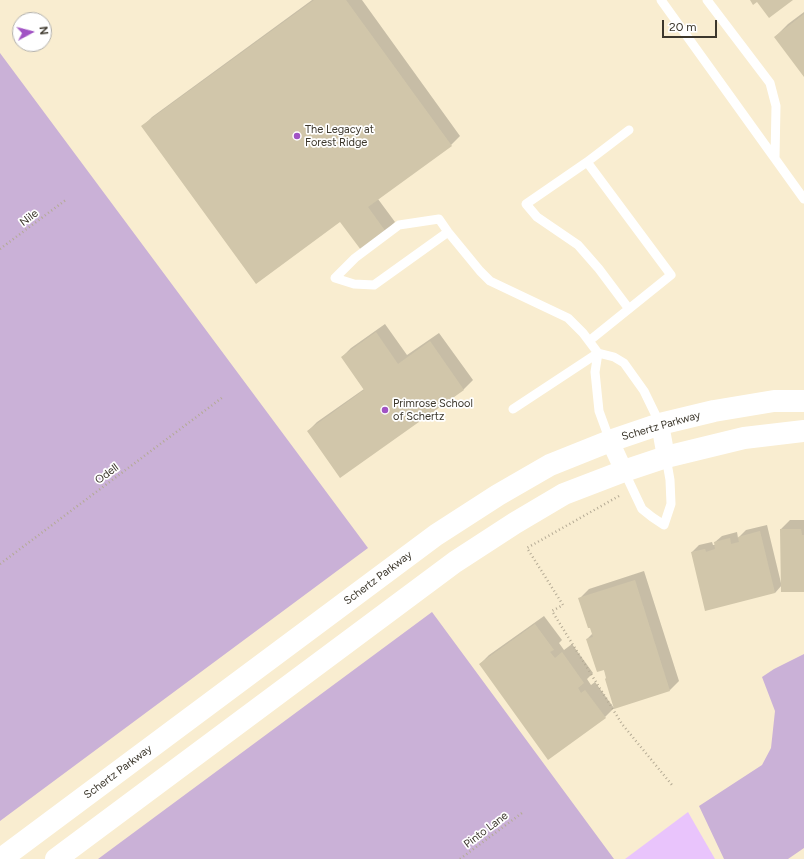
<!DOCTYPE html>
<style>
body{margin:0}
#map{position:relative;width:804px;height:859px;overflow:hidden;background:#f9edd0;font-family:Figtree,sans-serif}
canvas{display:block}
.north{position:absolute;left:12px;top:12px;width:40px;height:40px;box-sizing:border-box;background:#fff;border:1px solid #b1afab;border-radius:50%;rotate:83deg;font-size:11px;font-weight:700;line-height:16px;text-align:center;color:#3c372c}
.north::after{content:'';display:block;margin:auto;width:14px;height:18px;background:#a153c4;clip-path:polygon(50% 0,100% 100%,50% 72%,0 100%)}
.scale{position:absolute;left:662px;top:20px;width:55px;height:18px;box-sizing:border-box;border:2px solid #3c372c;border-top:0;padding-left:5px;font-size:12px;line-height:14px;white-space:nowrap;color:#3c372c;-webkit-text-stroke:3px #fff;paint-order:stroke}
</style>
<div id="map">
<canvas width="804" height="859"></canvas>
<div class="north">N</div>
<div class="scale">20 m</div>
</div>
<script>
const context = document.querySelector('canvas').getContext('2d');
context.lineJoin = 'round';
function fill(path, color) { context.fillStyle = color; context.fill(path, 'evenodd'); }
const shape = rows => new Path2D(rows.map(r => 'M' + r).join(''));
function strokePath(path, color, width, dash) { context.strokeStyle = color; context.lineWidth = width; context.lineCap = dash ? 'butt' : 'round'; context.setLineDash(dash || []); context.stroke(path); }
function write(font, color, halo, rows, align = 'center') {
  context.font = font + ' Figtree,sans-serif'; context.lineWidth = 3.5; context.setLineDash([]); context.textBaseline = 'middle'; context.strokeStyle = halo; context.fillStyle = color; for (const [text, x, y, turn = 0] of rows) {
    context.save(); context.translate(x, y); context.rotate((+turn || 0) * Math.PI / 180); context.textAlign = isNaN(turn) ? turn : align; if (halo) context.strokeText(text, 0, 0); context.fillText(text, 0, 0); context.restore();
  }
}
const green = shape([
 [0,53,368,548,0,821],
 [432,612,614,859,98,859],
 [804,654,804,848,788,859,724,859,699,806,762,765,771,748,775,711,762,677,774,669]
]);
const water = shape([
 [688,812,715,859,625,859]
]);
const shadow = shape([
 [312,0,362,0,460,136,451,145,378,199,395,222,386,231,341,221,143,126,152,117],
 [804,12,804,75,775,37,788,24],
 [385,324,407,355,439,333,473,380,464,389,340,476,308,431,317,422,364,389,342,357,351,348],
 [790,520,804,520,804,591,782,585,775,593,692,552,699,545,712,542,713,545,715,545,715,542,722,536,737,532,738,538,746,530,767,525,781,583,781,529],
 [644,571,679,681,670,690,607,678,604,669,587,639,593,633,580,598,589,589],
 [544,616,562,640,559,643,564,650,572,644,593,673,587,679,591,685,595,682,614,708,605,717,480,664,489,655]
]);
const building = shape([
 [314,0,346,0,452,146,368,207,386,232,361,250,340,222,256,284,141,126],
 [750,0,793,0,769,18,757,2,753,5],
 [804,14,804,77,774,37],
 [376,332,398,364,430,341,464,390,340,478,307,431,364,390,341,357],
 [780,529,801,529,802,535,804,535,804,592,781,592],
 [760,531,775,593,705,611,691,552,705,549,706,552,715,549,714,542,730,538,731,544,739,542,738,537],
 [635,580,670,691,614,709,605,679,606,678,604,670,597,672,586,639,593,637,590,628,588,628,578,598],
 [535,624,554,650,550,652,555,658,562,652,584,683,578,688,581,693,585,690,606,718,548,760,479,664]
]);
const path = shape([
 [0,249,67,199],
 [619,496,527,548,563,605,552,611,622,724,672,785],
 [0,564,223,397],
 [460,859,522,813]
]);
const service = shape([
 [661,0,804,199],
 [707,0,770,83,776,106,775,158],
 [587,162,629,130],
 [448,232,374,285,354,284,335,278,355,258,399,225,439,219,448,232,480,271,490,281,568,318,583,333,598,353,614,357,624,363,644,391,660,424],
 [589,341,671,275,587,162,526,204,537,217,578,245,599,269,629,309],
 [598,353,595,372,599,411,610,441],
 [513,409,598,353],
 [624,471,642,509,652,517,664,525,671,504,670,480,666,457]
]);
const minor = shape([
 [660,424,666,457],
 [610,441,624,471]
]);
const secondary = shape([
 [1,859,436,535,498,495,550,465,610,441,660,424,714,411,774,401,804,401],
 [56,859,455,562,515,523,564,494,624,471,666,457,744,438,804,431]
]);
const markers = [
 [297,136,4,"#a153c4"],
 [385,410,4,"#a153c4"]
];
const poiNames = [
 ["The Legacy at",305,130],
 ["Forest Ridge",305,143],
 ["Primrose School",393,404],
 ["of Schertz",393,417]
];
const streetNames = [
 ["Nile",29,218,-37],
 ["Schertz Parkway",661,426,-16],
 ["Odell",107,474,-37],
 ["Schertz Parkway",378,578,-37],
 ["Schertz Parkway",118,772,-37],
 ["Pinto Lane",486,830,-37]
];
fill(green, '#cab1d7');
fill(water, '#e9c4fc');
fill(shadow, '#0003');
fill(building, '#d1c6aa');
strokePath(path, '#b4aa94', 2.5, [1, 3]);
strokePath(service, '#fff', 9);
strokePath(minor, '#fff', 18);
strokePath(secondary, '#fff', 22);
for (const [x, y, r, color] of markers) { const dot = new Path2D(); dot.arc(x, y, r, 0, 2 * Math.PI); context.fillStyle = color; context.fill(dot); strokePath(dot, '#fff', 1.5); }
write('11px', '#3c372c', '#fff', poiNames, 'left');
write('11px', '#3c372c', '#fff', streetNames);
</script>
